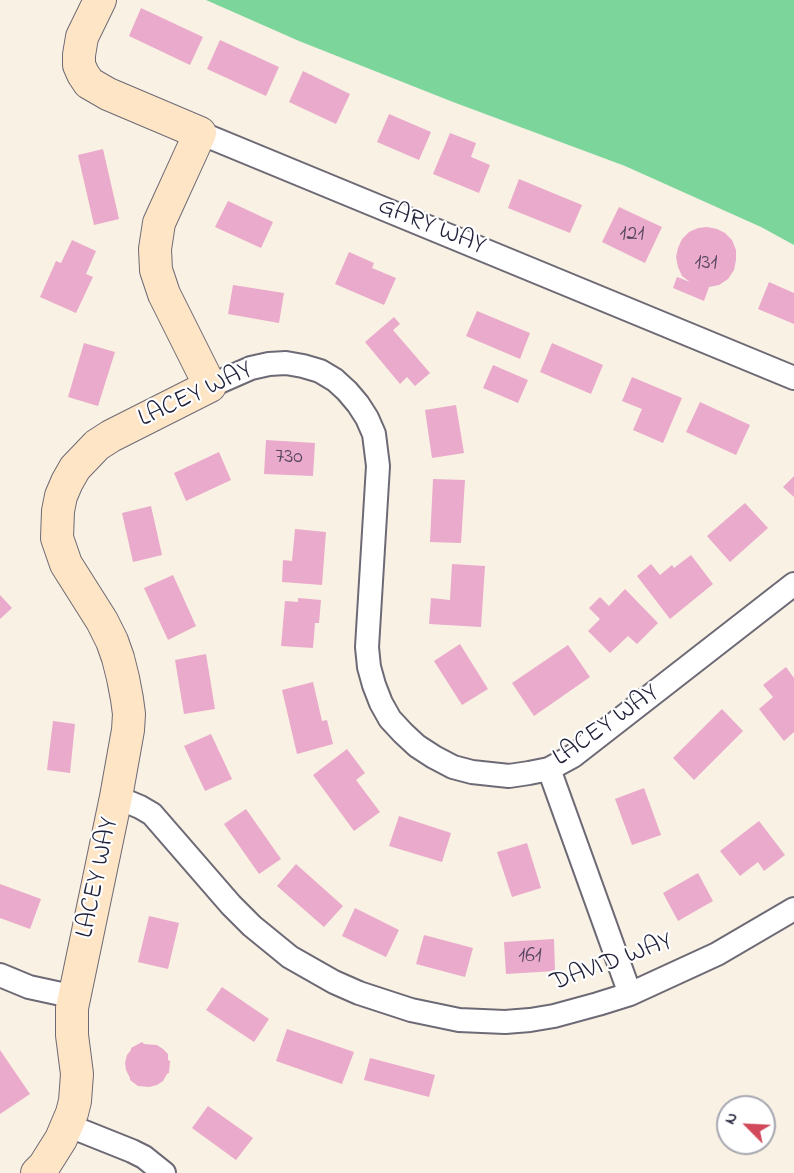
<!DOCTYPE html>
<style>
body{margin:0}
#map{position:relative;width:794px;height:1173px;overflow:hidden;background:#f9f1e3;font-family:"Indie Flower",sans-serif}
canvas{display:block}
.north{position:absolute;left:716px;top:1095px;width:60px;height:60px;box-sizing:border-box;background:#fff;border:2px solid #a7a7b1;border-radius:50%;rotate:294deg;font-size:16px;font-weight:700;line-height:24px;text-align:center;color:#22223b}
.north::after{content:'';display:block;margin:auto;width:21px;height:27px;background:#d1495b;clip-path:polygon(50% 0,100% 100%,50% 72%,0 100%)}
</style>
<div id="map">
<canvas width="794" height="1173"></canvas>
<div class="north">N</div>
</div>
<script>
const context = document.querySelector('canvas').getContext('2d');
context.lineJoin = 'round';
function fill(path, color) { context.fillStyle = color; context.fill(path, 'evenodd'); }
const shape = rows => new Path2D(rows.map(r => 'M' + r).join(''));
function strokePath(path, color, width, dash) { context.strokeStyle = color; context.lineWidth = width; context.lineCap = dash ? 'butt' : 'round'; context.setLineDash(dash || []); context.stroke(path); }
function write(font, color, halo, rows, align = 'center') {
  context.font = font + ' "Indie Flower",sans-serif'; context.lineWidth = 4.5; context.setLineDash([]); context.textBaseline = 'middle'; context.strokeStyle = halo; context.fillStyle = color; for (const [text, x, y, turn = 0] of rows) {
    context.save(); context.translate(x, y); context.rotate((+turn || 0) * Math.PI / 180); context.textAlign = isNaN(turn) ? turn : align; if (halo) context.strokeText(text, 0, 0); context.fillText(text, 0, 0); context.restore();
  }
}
const green = shape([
 [206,0,794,0,794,245,761,227,625,166,453,102,299,41]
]);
const building = shape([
 [141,8,203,37,190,65,129,36],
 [220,40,279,67,266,96,207,69],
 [303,71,350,94,336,124,289,102],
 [389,114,431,132,419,160,377,142],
 [450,133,476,143,471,157,490,165,479,193,433,174],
 [103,149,119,219,94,225,78,155],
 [519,179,582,205,570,233,508,208],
 [228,201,273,222,261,248,215,227],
 [619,207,662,227,645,263,602,242],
 [707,227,717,229,725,233,732,240,736,250,736,260,734,270,728,279,719,285,709,287,704,301,673,288,677,277,690,282,682,276,678,267,676,257,678,248,682,239,689,232,698,228],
 [72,240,96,251,86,274,93,277,76,313,40,297,56,261,61,263],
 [349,252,374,263,372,268,396,278,384,305,335,284],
 [769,282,794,293,794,324,758,309],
 [233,285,284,293,279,323,228,314],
 [477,311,530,333,520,359,466,336],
 [394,317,400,324,393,330,430,373,415,386,407,377,400,384,365,342],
 [84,343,115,352,98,406,68,397],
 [552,343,603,365,591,394,540,372],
 [493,365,528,380,518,403,483,388],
 [632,377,682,398,663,443,633,430,642,409,622,401],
 [700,402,750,425,736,455,686,432],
 [456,405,464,453,432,458,425,410],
 [266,440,315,443,313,476,264,474],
 [219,452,231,480,186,501,174,473],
 [794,476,794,497,783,487],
 [433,479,465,480,461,543,430,542],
 [745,503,768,528,730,562,707,536],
 [151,506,162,555,133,562,122,513],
 [295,529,326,532,322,585,282,582,283,560,292,561],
 [691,555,713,584,670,619,637,576,651,564,660,575,672,565,674,568],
 [452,564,485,566,481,627,429,624,431,598,450,600],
 [173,575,196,626,168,640,144,588],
 [625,589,658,623,637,644,628,636,610,653,588,631,600,619,589,608,600,597,609,606],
 [0,595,12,608,0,619],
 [298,598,321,600,319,623,315,623,313,648,281,646,285,601,298,602],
 [460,644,488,689,462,705,434,661],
 [568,645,590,677,534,716,512,683],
 [206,654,215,709,184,714,175,660],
 [786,667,794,678,794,732,784,741,759,709,773,697,763,685],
 [313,682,322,721,327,720,333,744,297,754,282,690],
 [722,709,743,731,694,780,673,758],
 [53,721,75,724,70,773,47,770],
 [211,734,232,779,205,791,184,746],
 [347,749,365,773,356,780,380,812,354,831,313,775],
 [644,788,661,835,632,845,615,799],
 [246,809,281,859,259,874,224,824],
 [399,816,451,833,442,862,389,846],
 [759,821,785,855,764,871,758,862,740,876,720,851],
 [527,843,541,888,512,897,497,852],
 [296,864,343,906,324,927,277,886],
 [698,873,713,901,678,921,663,893],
 [0,884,41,899,30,929,0,918],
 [355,908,399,930,386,957,342,936],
 [149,916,179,923,168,969,138,962],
 [424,935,473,948,465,977,416,964],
 [554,939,555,971,506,974,504,942],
 [222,987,269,1019,254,1042,206,1010],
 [287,1029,354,1052,342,1084,276,1061],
 [142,1042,144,1044,157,1045,163,1049,168,1054,168,1060,170,1061,169,1073,167,1074,163,1081,157,1085,149,1087,138,1086,130,1080,130,1078,126,1070,125,1063,127,1055,131,1050,131,1048],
 [0,1050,30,1094,0,1114],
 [370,1058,435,1075,429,1097,364,1080],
 [208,1106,253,1138,236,1160,192,1128]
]);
const street = shape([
 [200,133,794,378],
 [210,386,251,368,269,364,286,363,303,366,320,371,335,380,347,391,358,404,367,418,374,434,378,466,367,647,369,667,374,685,381,703,390,719,403,733,417,746,434,757,453,767,472,772,509,776,529,773,549,769,573,756,794,584],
 [549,769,630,994],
 [116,797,140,807,152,814,231,905,252,926,290,957,334,982,359,993,411,1010,459,1020,505,1022,530,1020,554,1016,598,1004,630,994,717,954,794,909],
 [0,975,29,987,75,997],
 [67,1125,132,1151,144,1157,164,1173]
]);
const secondary = shape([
 [37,1173,44,1166,61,1139,72,1113,75,1101,77,1074,72,1035,72,1008,116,797,128,730,129,714,127,699,123,678,118,658,112,641,102,621,66,564,57,538,58,511,61,496,67,482,75,468,97,445,111,436,210,386,164,294,156,270,155,249,159,223,164,212,200,133,108,94,89,83,83,74,79,65,79,55,82,37,100,0]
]);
const numberNames = [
 ["121",632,235],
 ["131",706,264],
 ["730",289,458],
 ["161",530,957]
];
const streetNames = [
 ["GARY WAY",431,228,22],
 ["LACEY WAY",196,396,-25],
 ["LACEY WAY",607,727,-35],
 ["LACEY WAY",99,878,-78],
 ["DAVID WAY",612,964,-20]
];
fill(green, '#7cd69c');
fill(building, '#eaaacb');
strokePath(street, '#6d6a76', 26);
strokePath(secondary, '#6d6a76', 34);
strokePath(street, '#fff', 22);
strokePath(secondary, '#fee5c5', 32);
write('22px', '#54445f', null, numberNames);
write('26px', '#22223b', '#fff', streetNames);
</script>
